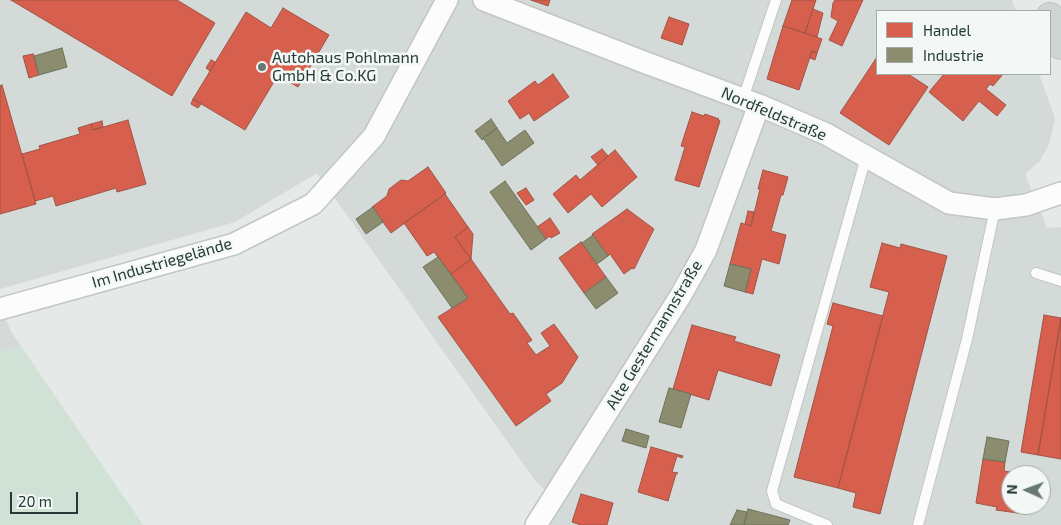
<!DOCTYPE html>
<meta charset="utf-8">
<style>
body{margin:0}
#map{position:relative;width:1061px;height:525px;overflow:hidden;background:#e5e9e7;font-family:"Exo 2",sans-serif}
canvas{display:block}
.legend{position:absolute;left:876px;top:10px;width:175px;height:65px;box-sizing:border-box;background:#f3f8f6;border:1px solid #a1aca9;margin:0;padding:6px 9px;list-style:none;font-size:15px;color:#253b36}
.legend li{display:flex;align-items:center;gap:10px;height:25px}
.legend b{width:25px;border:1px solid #a1aca9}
.north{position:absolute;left:1001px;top:465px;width:50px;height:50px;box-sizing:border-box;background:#f3f8f6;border:1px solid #a1aca9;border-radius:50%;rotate:272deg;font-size:14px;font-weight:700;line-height:20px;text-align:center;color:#253b36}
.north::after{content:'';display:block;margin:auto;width:18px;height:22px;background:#687874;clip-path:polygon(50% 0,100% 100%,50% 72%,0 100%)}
.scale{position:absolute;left:10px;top:492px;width:68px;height:22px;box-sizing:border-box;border:2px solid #253b36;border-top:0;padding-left:6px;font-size:15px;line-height:18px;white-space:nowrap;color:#253b36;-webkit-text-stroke:4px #f3f8f6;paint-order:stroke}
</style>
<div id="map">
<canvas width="1061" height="525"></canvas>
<ul class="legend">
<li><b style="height:14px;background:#d6604d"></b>Handel</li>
<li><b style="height:14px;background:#8c8c6e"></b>Industrie</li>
</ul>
<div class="north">N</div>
<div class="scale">20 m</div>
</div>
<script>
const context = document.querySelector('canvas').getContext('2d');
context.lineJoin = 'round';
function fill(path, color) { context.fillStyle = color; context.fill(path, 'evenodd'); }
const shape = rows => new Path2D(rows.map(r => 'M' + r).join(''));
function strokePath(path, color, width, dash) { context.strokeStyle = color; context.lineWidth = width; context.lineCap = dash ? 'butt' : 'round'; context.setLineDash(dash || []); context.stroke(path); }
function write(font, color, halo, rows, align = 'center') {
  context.font = font + ' "Exo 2",sans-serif'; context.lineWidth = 5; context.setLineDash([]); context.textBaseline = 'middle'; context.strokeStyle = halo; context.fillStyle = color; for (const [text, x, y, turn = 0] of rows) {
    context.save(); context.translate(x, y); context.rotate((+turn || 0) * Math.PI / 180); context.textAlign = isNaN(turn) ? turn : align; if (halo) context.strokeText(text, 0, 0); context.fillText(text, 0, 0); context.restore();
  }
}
const built = shape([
 [0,0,1012,0,1016,11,877,11,877,74,1039,74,1055,118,1049,144,1040,161,1025,174,1047,228,1061,227,1061,525,547,525,560,502,536,482,317,173,235,222,0,289],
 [1011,475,1041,475,1041,505,1011,505],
 [0,302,10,330,21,346,0,352]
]);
const green = shape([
 [21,346,143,525,0,525,0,352]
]);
const shops = shape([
 [11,0,177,0,215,23,172,96,11,0],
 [531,0,550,0,548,6,531,0],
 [792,0,816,0,805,33,783,26,792,0],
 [835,0,863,0,842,46,829,40,838,21,831,17,833,3,835,0],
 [283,8,329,35,298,87,278,75,245,130,193,99,246,12,271,28,283,8],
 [813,9,823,13,817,37,805,33,813,9],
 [669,17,689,24,682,45,661,38,669,17],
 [783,26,822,39,817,53,812,51,799,90,767,79,783,26],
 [812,51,817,53,815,60,810,58,812,51],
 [33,54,39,75,29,78,23,56,33,54],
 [877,57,877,74,908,74,928,87,889,145,840,113,877,57],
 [211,60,215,62,210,71,206,68,211,60],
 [553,74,569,97,534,121,529,113,520,119,508,101,535,81,538,85,553,74],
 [944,74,1003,74,993,86,990,84,986,89,1006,105,997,116,979,101,963,121,929,92,944,74],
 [2,85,36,204,0,214,0,86,2,85],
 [193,99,201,104,198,108,191,104,193,99],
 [692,112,704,116,705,114,719,119,718,120,720,121,699,187,675,180,685,147,681,146,692,112],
 [128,120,146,184,117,192,116,188,56,206,53,196,35,201,22,154,40,149,39,146,80,134,78,128,91,124,93,130,128,120],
 [102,121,103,127,93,130,91,124,102,121],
 [602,149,608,156,598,165,591,157,602,149],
 [615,150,637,177,602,207,591,194,568,213,553,194,576,175,580,180,615,150],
 [428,167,446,193,391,233,372,207,387,196,389,189,401,180,408,181,428,167],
 [763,170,788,177,783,195,781,195,771,231,786,235,779,264,762,259,753,294,745,292,751,269,730,264,741,223,751,226,760,189,758,189,763,170],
 [526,188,534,200,526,205,517,193,526,188],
 [445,194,468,227,455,237,471,259,451,274,434,252,427,256,404,223,445,194],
 [627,209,654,229,634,269,632,268,624,274,610,254,608,256,592,234,627,209],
 [748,211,754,212,751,226,745,224,748,211],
 [550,218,560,233,551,238,550,236,546,239,537,227,550,218],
 [468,227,473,234,471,259,455,237,468,227],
 [581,242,606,277,584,293,559,258,581,242],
 [882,243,900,248,901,244,947,256,880,514,853,507,856,493,838,488,889,292,870,287,882,243],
 [471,259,510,314,513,313,532,340,527,343,536,355,550,346,541,333,554,324,578,357,562,383,546,394,551,401,516,426,438,317,468,298,451,274,471,259],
 [833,303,883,316,838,488,794,477,833,326,827,324,833,303],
 [1044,315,1061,318,1038,455,1021,452,1044,315],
 [1061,318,1061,459,1038,455,1061,318],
 [692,325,736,337,734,341,780,355,771,386,718,370,709,400,673,389,692,325],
 [651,447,683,456,682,458,677,456,672,472,678,473,676,474,668,501,638,492,651,447],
 [983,459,1005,462,1004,471,1030,475,1011,475,1011,505,1027,505,1025,514,996,510,997,507,976,503,983,459],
 [581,494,613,503,607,525,581,525,572,522,581,494]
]);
const industry = shape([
 [62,48,67,67,39,75,34,56,62,48],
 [491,119,497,128,482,140,475,131,491,119],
 [497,128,507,143,525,130,534,143,502,166,483,138,497,128],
 [505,181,546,239,531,250,490,192,505,181],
 [373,207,383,222,366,234,356,219,373,207],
 [593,235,608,256,597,264,582,243,593,235],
 [438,257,468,298,452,308,423,267,438,257],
 [730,264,751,269,745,292,724,286,730,264],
 [606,277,618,293,596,309,584,293,606,277],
 [669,388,691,394,681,428,659,422,669,388],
 [626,429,649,436,646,448,622,441,626,429],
 [987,437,1009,441,1005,462,983,459,987,437],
 [748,509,790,520,788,525,744,525,748,509],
 [737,510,747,512,744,525,730,525,737,510]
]);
const service = shape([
 [743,99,776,0],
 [1036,273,1061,281],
 [827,525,776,504,772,491,866,157],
 [918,525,967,339,995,209]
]);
const minor = shape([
 [484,0,641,61,759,105,826,134,949,203,995,209,1026,205,1061,193],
 [0,309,234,244,313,204,374,136,447,0],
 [536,525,681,295,706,250,759,105]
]);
const primary = shape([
 [1050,17,1061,45]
]);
const markers = [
 [262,67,5,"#687874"]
];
const poiNames = [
 ["Autohaus Pohlmann",272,58],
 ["GmbH & Co.KG",272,76]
];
const streetNames = [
 ["Nordfeldstraße",774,114,23],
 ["Im Industriegelände",162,263,-16],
 ["Alte Gestermannstraße",654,335,-59]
];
fill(built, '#d3dad7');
fill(green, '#d0e1d6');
fill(shops, '#d6604d');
strokePath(shops, '#a15546', 1);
fill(industry, '#8c8c6e');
strokePath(industry, '#6d745d', 1);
strokePath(service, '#c2c6c4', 12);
strokePath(minor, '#c2c6c4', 24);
strokePath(primary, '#bdc5c3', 30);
strokePath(service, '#fbfcfb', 10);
strokePath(minor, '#fbfcfb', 21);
strokePath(primary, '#cfd5d3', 28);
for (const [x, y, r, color] of markers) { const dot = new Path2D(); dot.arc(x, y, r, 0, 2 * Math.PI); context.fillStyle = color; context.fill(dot); strokePath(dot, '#f3f8f6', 2); }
write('16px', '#253b36', '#f3f8f6', poiNames, 'left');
write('16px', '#253b36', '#f3f8f6', streetNames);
</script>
